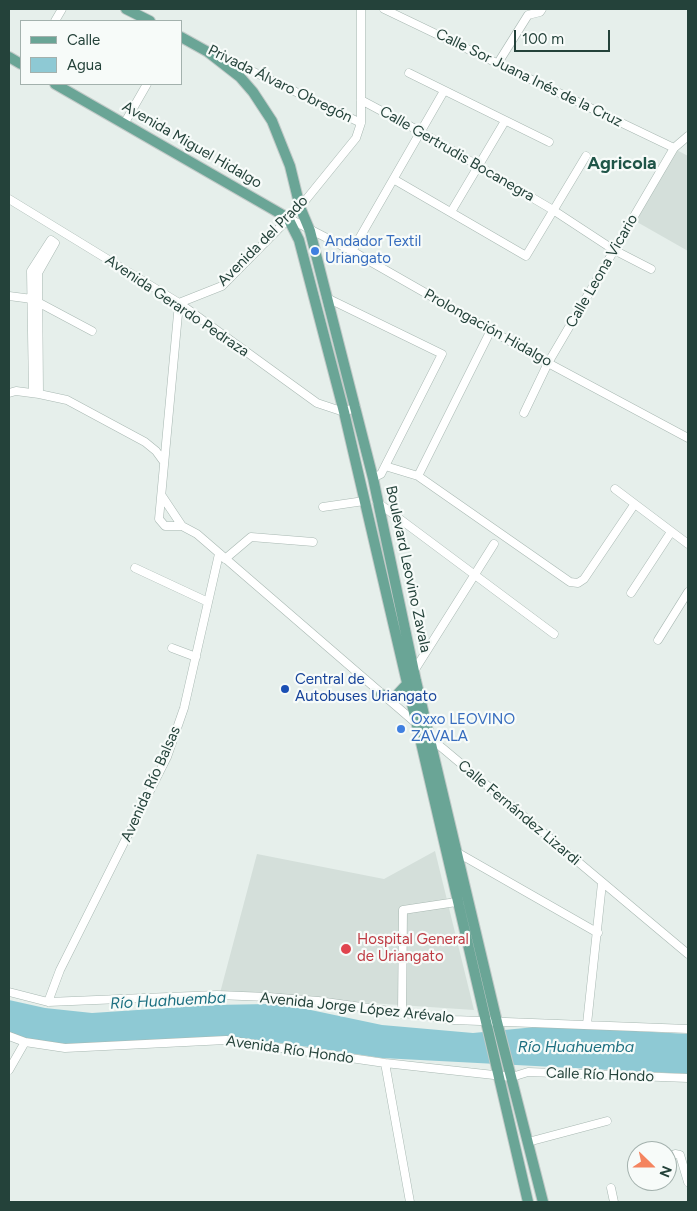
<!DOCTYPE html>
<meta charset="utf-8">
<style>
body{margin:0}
#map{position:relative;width:697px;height:1211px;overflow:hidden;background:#e6efeb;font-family:Figtree,sans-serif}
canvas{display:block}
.frame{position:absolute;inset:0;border:10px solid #24423a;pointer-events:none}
.legend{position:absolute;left:20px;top:20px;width:162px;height:65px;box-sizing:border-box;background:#f7fbf9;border:1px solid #a3b1ad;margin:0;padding:6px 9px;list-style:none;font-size:15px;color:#24423a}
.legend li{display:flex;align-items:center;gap:10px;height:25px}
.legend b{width:25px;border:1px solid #a3b1ad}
.north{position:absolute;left:627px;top:1141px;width:50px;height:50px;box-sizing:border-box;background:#f7fbf9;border:1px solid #a3b1ad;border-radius:50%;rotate:112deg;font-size:14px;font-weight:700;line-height:20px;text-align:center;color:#24423a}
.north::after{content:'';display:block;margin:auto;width:18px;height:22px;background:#f4845f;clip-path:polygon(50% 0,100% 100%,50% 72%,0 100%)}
.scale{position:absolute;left:514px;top:30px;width:96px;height:22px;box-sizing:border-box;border:2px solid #24423a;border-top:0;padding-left:6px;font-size:15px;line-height:18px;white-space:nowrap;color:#24423a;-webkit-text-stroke:4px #f7fbf9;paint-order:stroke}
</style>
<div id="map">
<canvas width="697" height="1211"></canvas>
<div class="frame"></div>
<ul class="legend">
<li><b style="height:6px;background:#6aa596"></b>Calle</li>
<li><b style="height:14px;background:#8ec9d4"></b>Agua</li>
</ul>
<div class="north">N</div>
<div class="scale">100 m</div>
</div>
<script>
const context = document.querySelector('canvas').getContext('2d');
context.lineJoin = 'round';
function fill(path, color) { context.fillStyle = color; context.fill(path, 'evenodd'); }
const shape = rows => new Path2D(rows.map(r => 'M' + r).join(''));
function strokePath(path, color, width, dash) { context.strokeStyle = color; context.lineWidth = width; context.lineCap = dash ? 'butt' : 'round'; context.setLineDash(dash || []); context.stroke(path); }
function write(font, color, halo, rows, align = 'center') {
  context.font = font + ' Figtree,sans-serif'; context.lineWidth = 4.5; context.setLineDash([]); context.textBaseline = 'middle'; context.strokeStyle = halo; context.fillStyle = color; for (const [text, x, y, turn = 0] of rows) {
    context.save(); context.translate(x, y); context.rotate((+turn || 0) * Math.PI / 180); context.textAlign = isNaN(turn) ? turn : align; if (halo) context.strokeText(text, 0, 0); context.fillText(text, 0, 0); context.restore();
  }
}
const built = shape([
 [673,148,688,156,688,251,630,218],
 [435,851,474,1010,220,993,257,854,384,879]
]);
const water = shape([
 [9,1000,45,1008,92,1013,213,1005,269,1004,306,1009,382,1025,473,1033,546,1026,688,1034,688,1074,382,1058,282,1043,226,1039,66,1045,25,1040,9,1034]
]);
const minor = shape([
 [384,9,674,148],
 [55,21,62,9],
 [212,52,361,123],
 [498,63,528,15,540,12,542,9],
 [409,73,549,142],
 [361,100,421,132,553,210,614,250,651,269],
 [124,124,147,84],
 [395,180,526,256,586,156],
 [9,199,179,303,317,403,344,412,356,407],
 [451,212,505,121],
 [288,218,352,251,548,363,688,438],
 [352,251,444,91],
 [9,296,32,299,92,331],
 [327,298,442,354,381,474,373,478],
 [179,303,159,519,165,526,182,526,197,534,417,724],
 [179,303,222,286,300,207,356,138,361,123,361,9],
 [9,393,16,391,39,394,67,400,145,442,156,451,164,462],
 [33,393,31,271,51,240,55,243,38,273,39,394],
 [524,413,548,363,674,148,688,136],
 [385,466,418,476,570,582,578,583,584,579,634,505],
 [418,476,491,330],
 [615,489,688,544],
 [162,496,182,526],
 [377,502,554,634],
 [323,507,364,501],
 [225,559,251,537,313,542],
 [135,568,208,602],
 [631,593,671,532],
 [658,640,688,592],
 [172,648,196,657],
 [414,671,494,544],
 [428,736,688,954],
 [458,853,598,933],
 [9,992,48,1002,217,995,268,997,318,1001,454,1020,688,1029],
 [48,1002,60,970,167,757,184,708,219,554],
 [402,1014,403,910,463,901],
 [587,1024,602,883],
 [9,1036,25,1042,65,1048,226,1040,385,1063,512,1077,528,1072,688,1078],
 [385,1063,410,1202],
 [9,1070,25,1042],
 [528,1142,607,1121],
 [667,1158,675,1154,680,1155,688,1182],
 [611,1188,614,1202]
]);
const major = shape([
 [126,9,150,21],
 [181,37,208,52,240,77,253,92,272,121,290,166,300,207,310,231,373,478,416,681,497,1022,543,1202],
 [9,57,21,64],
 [55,84,288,218,299,240,344,412,528,1202],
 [381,694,388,697,395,697,408,683]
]);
const markers = [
 [315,251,5,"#3f7fe0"],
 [285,689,5,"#1a4fb4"],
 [401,729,5,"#3f7fe0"],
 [346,949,6,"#e0444e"]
];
const streetNames = [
 ["Calle Sor Juana Inés de la Cruz",529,78,26],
 ["Privada Álvaro Obregón",280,84,26],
 ["Avenida Miguel Hidalgo",192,145,30],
 ["Calle Gertrudis Bocanegra",457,154,30],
 ["Avenida del Prado",263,241,-45],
 ["Calle Leona Vicario",602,271,-60],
 ["Avenida Gerardo Pedraza",177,306,34],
 ["Prolongación Hidalgo",488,328,29],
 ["Boulevard Leovino Zavala",408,569,78],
 ["Avenida Río Balsas",151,784,-66],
 ["Calle Fernández Lizardi",519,813,40],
 ["Avenida Jorge López Arévalo",357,1008,6],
 ["Avenida Río Hondo",290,1050,8],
 ["Calle Río Hondo",600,1075,2]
];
const shopNames = [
 ["Andador Textil",325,242],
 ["Uriangato",325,259],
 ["Oxxo LEOVINO",411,720],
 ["ZAVALA",411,737]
];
const transitNames = [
 ["Central de",295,680],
 ["Autobuses Uriangato",295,697]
];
const healthNames = [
 ["Hospital General",357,940],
 ["de Uriangato",357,957]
];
const waterNames = [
 ["Río Huahuemba",168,1001,-3],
 ["Río Huahuemba",576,1047]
];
const quarterNames = [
 ["Agricola",622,164]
];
fill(built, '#d4dfda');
fill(water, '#8ec9d4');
strokePath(minor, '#a8b8b2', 9);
strokePath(major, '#c2cac8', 12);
strokePath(minor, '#fff', 8);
strokePath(major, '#6aa596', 10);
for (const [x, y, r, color] of markers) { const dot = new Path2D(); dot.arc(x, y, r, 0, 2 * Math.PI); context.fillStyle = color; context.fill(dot); strokePath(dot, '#f7fbf9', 2); }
write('15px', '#24423a', '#f7fbf9', streetNames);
write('15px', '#366cbe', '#f7fbf9', shopNames, 'left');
write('15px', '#164399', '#f7fbf9', transitNames, 'left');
write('15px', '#be3a42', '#f7fbf9', healthNames, 'left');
write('italic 16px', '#1c6f80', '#f7fbf9', waterNames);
write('bold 18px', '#1f5548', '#f7fbf9', quarterNames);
</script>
